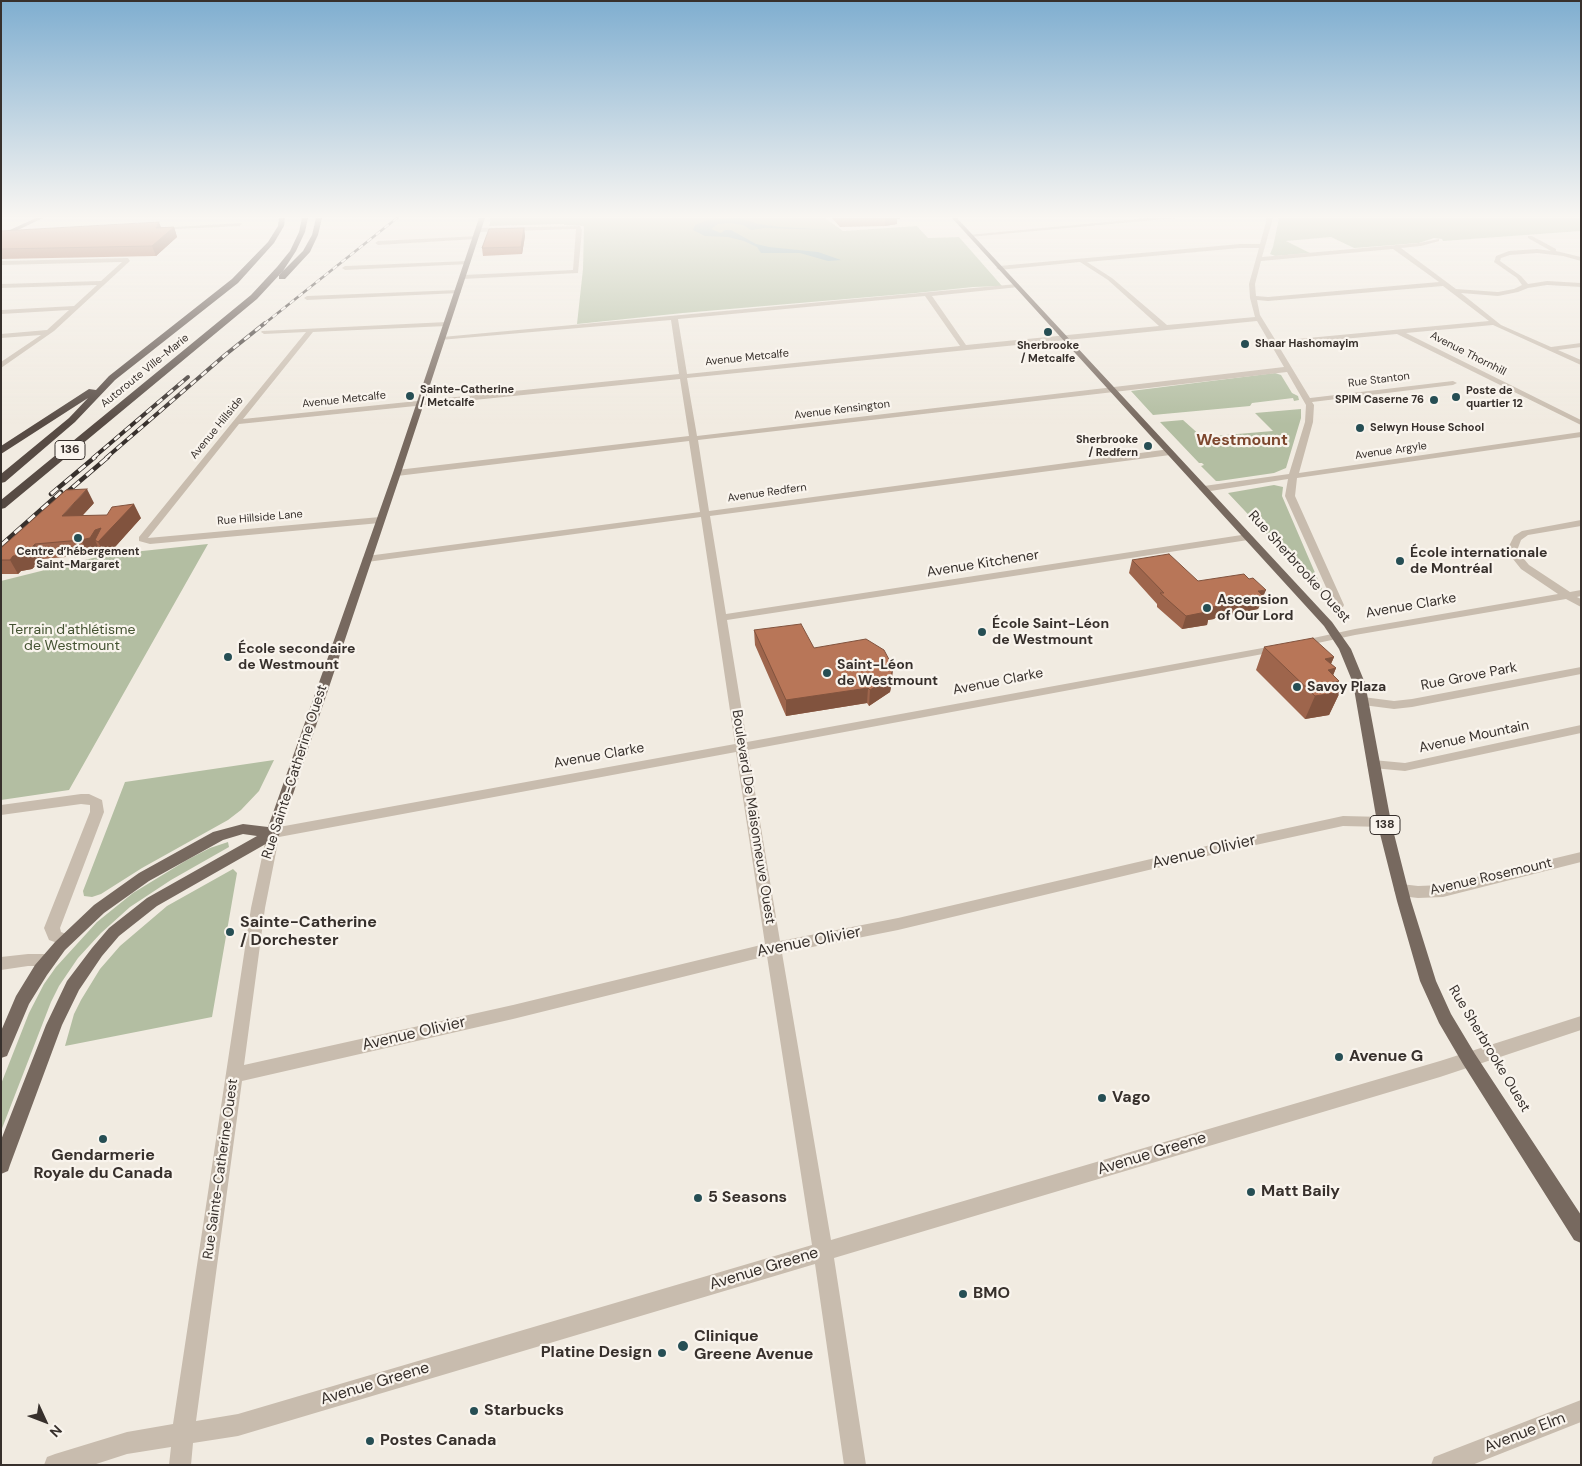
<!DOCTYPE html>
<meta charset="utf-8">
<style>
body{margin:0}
#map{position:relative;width:1582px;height:1466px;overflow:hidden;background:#f1ebe1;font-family:"DM Sans",sans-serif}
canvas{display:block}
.frame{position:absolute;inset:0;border:2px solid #37302c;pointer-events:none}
.north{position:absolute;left:20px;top:1396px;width:50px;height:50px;-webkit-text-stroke:4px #f9f4ed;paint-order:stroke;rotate:133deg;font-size:14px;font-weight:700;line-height:20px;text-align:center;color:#37302c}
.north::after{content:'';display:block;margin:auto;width:18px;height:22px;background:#37302c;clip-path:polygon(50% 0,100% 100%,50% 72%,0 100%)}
</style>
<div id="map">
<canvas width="1582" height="1466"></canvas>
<div class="frame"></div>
<div class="north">N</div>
</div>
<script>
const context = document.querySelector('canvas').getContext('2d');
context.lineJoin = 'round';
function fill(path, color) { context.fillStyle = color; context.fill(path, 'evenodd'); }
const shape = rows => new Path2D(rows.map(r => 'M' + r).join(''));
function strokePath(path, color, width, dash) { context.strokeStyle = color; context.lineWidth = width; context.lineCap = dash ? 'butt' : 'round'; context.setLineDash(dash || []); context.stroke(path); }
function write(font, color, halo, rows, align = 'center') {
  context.font = font + ' "DM Sans",sans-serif'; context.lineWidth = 4.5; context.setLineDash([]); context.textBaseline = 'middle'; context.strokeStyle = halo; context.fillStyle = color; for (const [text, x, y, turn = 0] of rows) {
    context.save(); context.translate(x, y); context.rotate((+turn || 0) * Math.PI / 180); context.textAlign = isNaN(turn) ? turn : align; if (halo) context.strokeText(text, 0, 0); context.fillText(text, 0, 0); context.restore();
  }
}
const green = shape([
 [491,218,825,218,843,231,917,226,928,238,959,237,1002,286,973,287,916,293,683,313,577,324,583,269,584,226,564,225,564,224,489,226],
 [1279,218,1581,218,1581,231,1443,241,1442,239,1434,238,1419,243,1354,248,1331,237,1286,241,1310,253,1275,256,1270,254,1273,247],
 [1275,373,1281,375,1292,393,1298,396,1299,400,1294,401,1293,398,1252,403,1250,406,1153,415,1131,391],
 [1301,409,1301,418,1286,468,1274,473,1219,481,1216,481,1201,466,1204,465,1202,463,1199,463,1160,422,1183,420,1202,437,1273,431,1255,413],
 [1274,485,1283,487,1282,496,1325,596,1228,493],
 [208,544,69,790,1,800,1,581,105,555],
 [274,760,259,791,241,810,228,820,142,868,101,894,92,897,84,896,83,891,125,782],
 [228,842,229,847,171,880,130,907,101,933,78,958,59,986,51,1002,1,1131,1,1084,29,1013,44,984,56,967,97,922,133,893,187,860,210,848],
 [233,869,237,873,212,1017,65,1046,74,1014,81,1000,100,969,120,946,167,906]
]);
const water = shape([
 [739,218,759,224,780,227,835,230,764,228,751,230,743,225,730,223,718,224,711,229,721,233,725,230,731,230,756,244,769,247,818,252,841,260,828,261,800,253,761,253,757,247,744,241,728,237,705,236,693,230,695,225,708,220]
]);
const minor = shape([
 [1149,218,1176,218,970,237,967,235,1149,218],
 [1267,218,1273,218,1262,257,1419,243,1439,239,1439,241,1421,246,1401,248,1456,289,1498,292,1514,289,1522,285,1517,278,1494,262,1496,256,1509,251,1537,249,1551,251,1528,238,1528,236,1532,236,1556,249,1556,251,1581,257,1581,261,1563,256,1537,253,1510,255,1501,258,1500,261,1521,276,1528,284,1547,281,1581,283,1581,287,1547,285,1528,288,1518,292,1498,296,1461,293,1501,325,1551,347,1581,343,1581,347,1558,350,1581,360,1581,365,1493,325,1406,333,1581,420,1581,425,1397,334,1278,345,1310,398,1453,381,1457,383,1453,385,1312,402,1314,405,1313,422,1299,473,1581,432,1581,437,1297,478,1295,496,1344,605,1343,607,1339,608,1334,605,1285,496,1288,479,1204,492,1199,489,1204,486,1289,474,1305,422,1306,405,1287,372,698,440,709,511,1170,449,1174,452,1170,455,710,516,726,614,1248,534,1253,537,1248,540,727,620,747,742,1279,645,1285,648,1279,651,748,750,780,941,898,918,1228,841,1343,816,1384,817,1389,819,1391,822,1389,825,1384,827,1343,826,1228,851,898,930,782,953,831,1240,1440,1061,1581,1016,1581,1030,1440,1077,834,1258,866,1465,844,1465,815,1264,238,1436,193,1443,191,1465,169,1465,171,1447,127,1454,93,1465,44,1465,47,1457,55,1454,127,1432,173,1424,251,908,268,829,735,744,701,517,367,562,362,559,367,556,700,512,689,441,397,476,393,473,397,470,689,436,680,379,239,424,148,538,380,517,385,520,380,523,150,544,139,541,139,537,306,332,264,334,261,332,262,331,447,322,450,324,447,326,313,332,243,419,679,374,671,320,440,340,440,338,442,337,1017,284,1019,285,1019,287,932,296,966,345,1159,326,1108,280,1080,262,999,270,996,268,999,266,1240,244,1260,244,1267,218],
 [1240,248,1259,248,1249,284,1250,298,1255,317,1167,325,1112,278,1087,262,1240,248],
 [1393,249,1439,282,1268,297,1256,296,1255,284,1261,261,1393,249],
 [1443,286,1489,321,1276,341,1260,315,1257,300,1268,301,1443,286],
 [925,296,960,346,687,374,678,319,925,296],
 [1257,321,1284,367,697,436,687,378,1257,321],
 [736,752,765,944,513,1005,244,1065,265,908,279,837,736,752],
 [767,956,812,1245,238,1414,196,1421,242,1081,513,1019,767,956],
 [242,223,240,226,158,230,155,228,242,223],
 [580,226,582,230,578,273,463,279,460,277,463,275,573,270,576,229,479,232,476,230,479,228,580,226],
 [478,236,476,239,378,245,375,243,378,241,478,236],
 [128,258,130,261,54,331,1,368,1,362,41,335,1,338,1,334,47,330,69,310,1,314,1,310,74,306,97,285,1,288,1,284,101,281,122,262,1,265,1,261,128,258],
 [468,261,470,264,345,270,342,268,345,266,468,261],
 [458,290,461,292,460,293,307,300,304,298,307,296,458,290],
 [1581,520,1581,526,1528,535,1521,540,1518,548,1519,553,1529,565,1570,592,1581,590,1581,596,1577,597,1581,599,1581,607,1566,599,1355,635,1299,647,1293,644,1295,642,1355,629,1558,594,1521,569,1509,554,1508,548,1514,536,1522,531,1581,520],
 [1581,667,1581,674,1412,707,1394,709,1363,705,1357,701,1363,697,1394,701,1412,699,1581,667],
 [1581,725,1581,733,1405,771,1373,768,1368,767,1367,764,1368,761,1373,760,1405,763,1581,725],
 [81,794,89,794,102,800,104,812,60,928,61,932,71,936,74,940,71,944,66,946,49,940,44,928,90,812,90,805,81,804,1,815,1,805,81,794],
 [1581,852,1581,862,1443,897,1418,898,1401,896,1396,894,1394,890,1396,886,1401,884,1418,886,1443,885,1581,852],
 [28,954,48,954,54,955,56,960,54,965,48,966,28,966,1,970,1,957,28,954],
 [1581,1400,1581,1422,1472,1465,1431,1465,1434,1457,1581,1400]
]);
const major = shape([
 [36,218,43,218,1,238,1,234,36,218],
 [479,218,485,218,401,473,280,833,278,837,157,906,119,936,102,956,79,990,62,1025,10,1165,8,1171,1,1174,1,1140,46,1025,67,981,92,948,109,928,147,898,257,836,243,834,223,840,149,881,104,913,65,950,47,975,29,1004,7,1056,1,1058,1,1031,16,996,35,965,55,942,94,905,139,873,213,832,243,824,268,827,393,473,479,218],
 [952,218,957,218,1332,622,1351,649,1365,683,1391,822,1411,901,1436,981,1451,1014,1475,1054,1581,1215,1581,1243,1574,1240,1463,1064,1439,1023,1420,981,1397,901,1377,822,1353,683,1339,649,1324,626,952,218]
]);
const highway = shape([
 [279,218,285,218,284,226,274,243,238,283,115,380,75,422,5,482,1,483,1,474,69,418,88,398,1,454,1,446,89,389,96,390,109,376,232,279,268,242,278,226,279,218],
 [302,218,308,218,305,232,296,251,283,271,257,299,5,508,1,509,1,500,251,295,277,267,290,251,299,232,302,218],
 [316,218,322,218,318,235,310,252,285,279,279,279,279,275,303,251,312,235,316,218]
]);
const railFar2 = shape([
 [264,324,397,218]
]);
const railFar1 = shape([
 [93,458,188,377],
 [106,458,225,355,265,323]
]);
const rail = shape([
 [51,494,95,457],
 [59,499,108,457],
 [1,545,61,492]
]);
const wall = shape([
 [832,218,900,218,900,219,897,219,897,224,885,226,840,227],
 [174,227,177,237,156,256,1,259,1,231],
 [524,228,525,236,522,254,483,256,482,248],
 [94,503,83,515,141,518,106,557,102,554,99,549,98,552,89,555,43,559,32,569,21,571,18,574,1,574,1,548],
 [1132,560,1198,581,1261,603,1258,609,1215,618,1214,619,1208,620,1207,625,1182,629,1157,607,1157,604,1129,573],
 [754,630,814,648,892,682,890,692,869,706,867,703,786,716,755,645],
 [1264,647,1334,657,1331,664,1336,668,1333,675,1339,681,1336,688,1340,692,1329,715,1305,719,1256,670]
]);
const shadedWall = shape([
 [885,218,900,218,900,219,897,219,897,224,885,226],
 [159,222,163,232,156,228],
 [174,227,177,237,156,256,152,246],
 [524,228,525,236,522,254,521,247],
 [87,489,94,503,69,530,62,516],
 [134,504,141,518,106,557,98,542,95,540,99,549,98,552,89,555,81,540,95,530,101,528],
 [35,544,43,559,32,569,21,571,18,574,10,560,13,556],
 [1266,590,1258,609,1215,618,1214,619,1208,620,1207,625,1182,629,1186,616,1258,591],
 [1334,657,1328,670,1336,668,1330,683,1339,681,1334,693,1340,692,1329,715,1305,719,1315,696,1325,659],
 [893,667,892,682,890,692,869,706,870,690],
 [868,688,867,703,786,716,786,700]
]);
const building = shape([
 [159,222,156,228,174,227,152,246,1,249,1,231,159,222],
 [524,228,521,247,482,248,489,229,524,228],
 [87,489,62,516,107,515,112,507,134,504,98,542,95,540,101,528,95,530,90,538,81,540,35,544,24,555,13,556,10,560,1,560,1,548,66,490,87,489],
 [1169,554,1198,581,1244,574,1249,579,1253,578,1266,590,1258,591,1263,596,1217,604,1218,606,1208,608,1211,611,1186,616,1160,593,1164,593,1132,560,1169,554],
 [801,624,814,648,866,639,884,650,893,667,891,677,870,690,868,688,786,700,754,630,801,624],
 [1313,638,1334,657,1325,659,1336,668,1328,670,1339,681,1330,683,1340,692,1315,696,1264,647,1313,638]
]);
const markers = [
 [1048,332,5,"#264e54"],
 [1245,344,5,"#264e54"],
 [410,396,5,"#264e54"],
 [1456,397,5,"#264e54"],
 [1434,400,5,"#264e54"],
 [1360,428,5,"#264e54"],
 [1148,446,5,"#264e54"],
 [78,538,5,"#264e54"],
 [1400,561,5,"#264e54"],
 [1207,608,5,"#264e54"],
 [982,632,5,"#264e54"],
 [228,657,5,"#264e54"],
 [827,673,5,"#264e54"],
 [1297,687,5,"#264e54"],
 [230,932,5,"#264e54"],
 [1339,1057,5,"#264e54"],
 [1102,1098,5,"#264e54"],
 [103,1139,5,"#264e54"],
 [1251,1192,5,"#264e54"],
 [698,1198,5,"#264e54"],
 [963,1294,5,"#264e54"],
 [683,1346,6,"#264e54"],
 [662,1353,5,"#264e54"],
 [474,1411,5,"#264e54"],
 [370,1441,5,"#264e54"]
];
const farPoinames = [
 ["Shaar Hashomayim",1255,344],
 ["Sherbrooke",1048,346,"center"],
 ["/ Metcalfe",1048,359,"center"],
 ["Sainte-Catherine",420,390],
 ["/ Metcalfe",420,403],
 ["Poste de",1466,391],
 ["quartier 12",1466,404],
 ["SPIM Caserne 76",1424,400,"right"],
 ["Selwyn House School",1370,428],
 ["Sherbrooke",1138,440,"right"],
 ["/ Redfern",1138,453,"right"],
 ["Centre d’hébergement",78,552,"center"],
 ["Saint-Margaret",78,565,"center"]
];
const farStreetnames = [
 ["Avenue Thornhill",1468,354,27],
 ["Avenue Metcalfe",747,358,-6],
 ["Autoroute Ville-Marie",145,371,-39],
 ["Rue Stanton",1379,380,-7],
 ["Avenue Metcalfe",344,400,-6],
 ["Avenue Kensington",842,410,-7],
 ["Avenue Hillside",217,428,-51],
 ["Avenue Argyle",1391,451,-8],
 ["Avenue Redfern",767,493,-8],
 ["Rue Hillside Lane",260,518,-5]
];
const shields = [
 [70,450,30],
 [1385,825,30]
];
const shieldNames = [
 ["136",70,450],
 ["138",1385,825]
];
const poiNames = [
 ["École internationale",1410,553],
 ["de Montréal",1410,569],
 ["Ascension",1217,600],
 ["of Our Lord",1217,616],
 ["École Saint-Léon",992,624],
 ["de Westmount",992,640],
 ["École secondaire",238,649],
 ["de Westmount",238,665],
 ["Saint-Léon",837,665],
 ["de Westmount",837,681],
 ["Savoy Plaza",1307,687]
];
const streetNames = [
 ["Avenue Kitchener",983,564,-9],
 ["Rue Sherbrooke Ouest",1299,567,48],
 ["Avenue Clarke",1411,606,-10],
 ["Rue Grove Park",1469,677,-11],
 ["Avenue Clarke",998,682,-11],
 ["Avenue Mountain",1474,737,-12],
 ["Avenue Clarke",599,756,-10],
 ["Rue Sainte-Catherine Ouest",295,772,-72],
 ["Boulevard De Maisonneuve Ouest",753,817,81],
 ["Avenue Rosemount",1491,877,-13],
 ["Rue Sherbrooke Ouest",1489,1049,59],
 ["Rue Sainte-Catherine Ouest",221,1169,-82]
];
const parkNames = [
 ["Terrain d'athlétisme",72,630],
 ["de Westmount",72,646]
];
const farDistrictnames = [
 ["Westmount",1242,441]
];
const nearStreetnames = [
 ["Avenue Olivier",1204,852,-13],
 ["Avenue Olivier",809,942,-11],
 ["Avenue Olivier",414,1034,-13],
 ["Avenue Greene",1152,1154,-17],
 ["Avenue Greene",764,1269,-17],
 ["Avenue Greene",375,1384,-17],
 ["Avenue Elm",1525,1433,-21]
];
const nearPoinames = [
 ["Sainte-Catherine",240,923],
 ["/ Dorchester",240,941],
 ["Avenue G",1349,1057],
 ["Vago",1112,1098],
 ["Gendarmerie",103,1156,"center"],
 ["Royale du Canada",103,1174,"center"],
 ["Matt Baily",1261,1192],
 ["5 Seasons",708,1198],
 ["BMO",973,1294],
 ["Clinique",694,1337],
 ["Greene Avenue",694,1355],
 ["Platine Design",652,1353,"right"],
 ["Starbucks",484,1411],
 ["Postes Canada",380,1441]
];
fill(green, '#b3bea2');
fill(water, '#83a6ab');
fill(minor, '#c8bcae');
fill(major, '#77695f');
fill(highway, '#574b44');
strokePath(railFar2, '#37302c', 2.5);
strokePath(railFar1, '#37302c', 4);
strokePath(rail, '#37302c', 4.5);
strokePath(railFar2, '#f9f4ed', 2, [5.5]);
strokePath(railFar1, '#f9f4ed', 2.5, [7]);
strokePath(rail, '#f9f4ed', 3, [9]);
fill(wall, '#9e654c');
fill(shadedWall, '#81533e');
fill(building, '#b87658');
strokePath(building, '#81533e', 1);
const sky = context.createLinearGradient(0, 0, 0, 424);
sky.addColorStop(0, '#7faed0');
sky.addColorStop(0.51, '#f9f6f2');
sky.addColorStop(1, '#f9f6f200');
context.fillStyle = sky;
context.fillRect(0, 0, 1582, 424);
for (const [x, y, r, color] of markers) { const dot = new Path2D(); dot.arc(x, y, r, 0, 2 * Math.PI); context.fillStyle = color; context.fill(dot); strokePath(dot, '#f9f4ed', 2); }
write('bold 11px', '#37302c', '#f9f4ed', farPoinames, 'left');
write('11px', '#37302c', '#f9f4ed', farStreetnames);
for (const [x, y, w] of shields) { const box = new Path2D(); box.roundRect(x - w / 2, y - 9.5, w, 19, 4); context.fillStyle = '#f9f4ed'; context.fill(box); strokePath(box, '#37302c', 1); }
write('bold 12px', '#37302c', null, shieldNames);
write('bold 14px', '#37302c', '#f9f4ed', poiNames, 'left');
write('14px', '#37302c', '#f9f4ed', streetNames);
write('14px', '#445332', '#f9f4ed', parkNames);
write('bold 16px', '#7d472e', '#f9f4ed', farDistrictnames);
write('16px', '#37302c', '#f9f4ed', nearStreetnames);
write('bold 16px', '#37302c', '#f9f4ed', nearPoinames, 'left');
</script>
